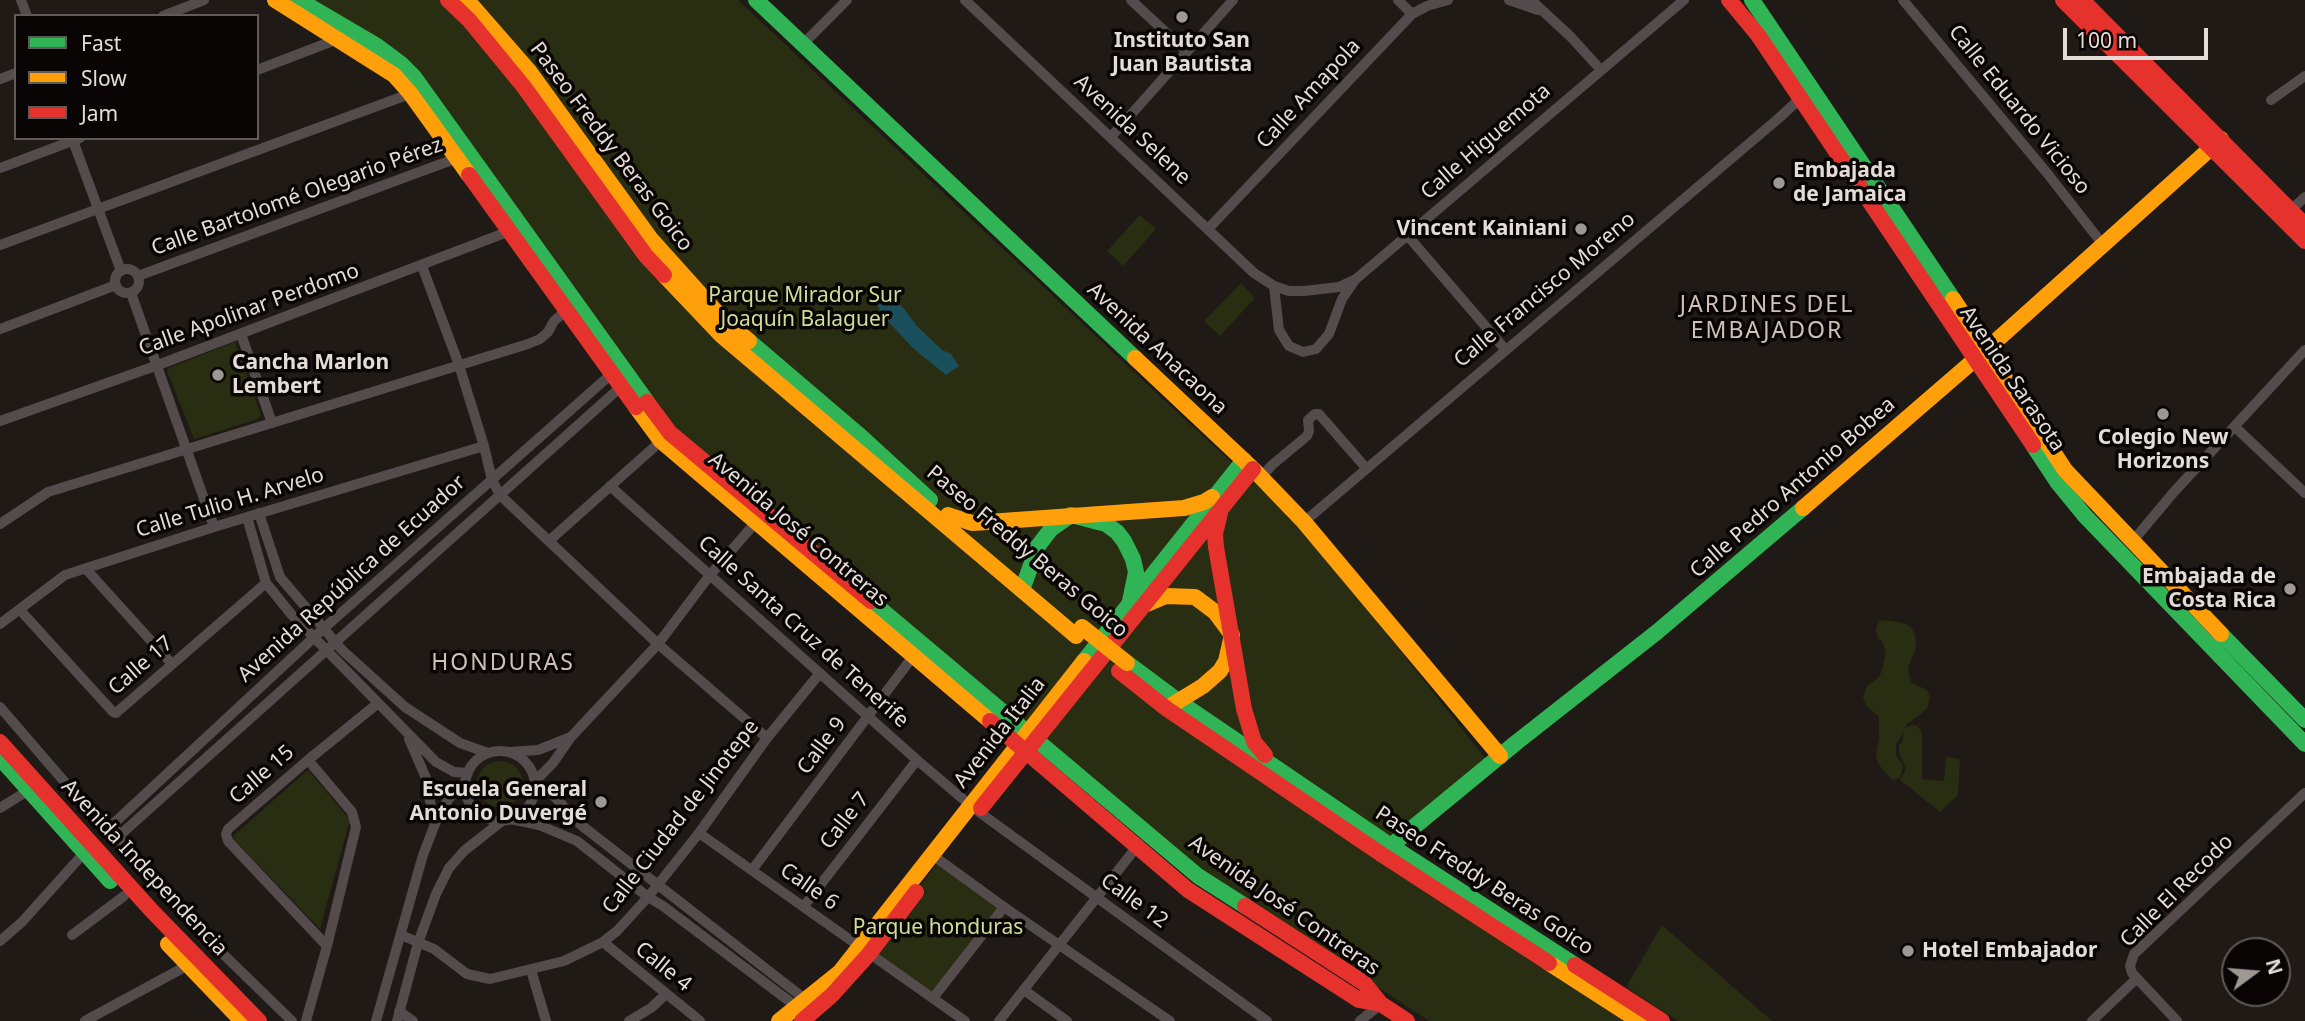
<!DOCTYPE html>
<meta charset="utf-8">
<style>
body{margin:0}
#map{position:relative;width:2305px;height:1021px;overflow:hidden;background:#1f1a16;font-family:"Noto Sans",sans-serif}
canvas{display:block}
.legend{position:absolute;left:14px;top:14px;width:245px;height:126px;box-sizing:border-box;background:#090504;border:2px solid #605b58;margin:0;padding:9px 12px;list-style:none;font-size:21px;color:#e3dcd7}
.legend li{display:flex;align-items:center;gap:14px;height:35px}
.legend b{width:35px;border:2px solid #605b58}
.north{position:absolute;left:2221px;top:937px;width:70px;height:70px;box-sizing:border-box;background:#090504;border:2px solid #605b58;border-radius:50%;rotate:74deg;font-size:19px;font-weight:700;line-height:28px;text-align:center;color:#e3dcd7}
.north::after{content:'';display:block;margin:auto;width:24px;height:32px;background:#9e9893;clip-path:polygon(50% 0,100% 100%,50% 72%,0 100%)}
.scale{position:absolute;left:2063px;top:28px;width:145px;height:32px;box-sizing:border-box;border:4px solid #e3dcd7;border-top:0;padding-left:9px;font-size:21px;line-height:24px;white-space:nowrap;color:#e3dcd7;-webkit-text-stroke:5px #090504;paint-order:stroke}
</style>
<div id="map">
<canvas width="2305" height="1021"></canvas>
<ul class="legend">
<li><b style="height:9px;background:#30b455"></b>Fast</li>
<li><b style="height:9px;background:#ff9f0a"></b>Slow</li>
<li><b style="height:9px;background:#e5322d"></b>Jam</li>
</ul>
<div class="north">N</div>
<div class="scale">100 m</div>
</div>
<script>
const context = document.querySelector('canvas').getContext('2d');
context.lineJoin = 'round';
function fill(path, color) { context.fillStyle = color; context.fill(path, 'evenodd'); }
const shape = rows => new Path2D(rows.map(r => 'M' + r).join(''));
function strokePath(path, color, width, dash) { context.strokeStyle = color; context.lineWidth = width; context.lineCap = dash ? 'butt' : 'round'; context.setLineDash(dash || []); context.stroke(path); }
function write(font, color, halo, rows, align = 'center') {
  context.font = font + ' "Noto Sans",sans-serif'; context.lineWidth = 7; context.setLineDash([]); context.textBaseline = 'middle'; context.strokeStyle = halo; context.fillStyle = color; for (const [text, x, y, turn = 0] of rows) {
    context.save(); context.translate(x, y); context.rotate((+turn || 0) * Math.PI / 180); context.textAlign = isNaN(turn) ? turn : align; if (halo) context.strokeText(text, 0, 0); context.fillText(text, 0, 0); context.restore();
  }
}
const green = shape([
 [308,0,738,0,1165,401,1274,501,1322,552,1486,759,1374,855,1629,1021,1429,1021,1195,866,674,430,423,80],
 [1140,215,1156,229,1123,266,1107,251],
 [1241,283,1255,298,1220,336,1204,321],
 [235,342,261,415,258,419,194,439,167,371,168,368],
 [1884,620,1904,623,1912,628,1915,635,1916,648,1908,667,1910,679,1912,683,1927,690,1930,697,1927,709,1907,724,1905,728,1912,725,1917,726,1922,732,1922,779,1944,781,1946,757,1960,759,1958,795,1940,812,1900,780,1906,769,1899,753,1899,745,1902,742,1904,731,1896,745,1896,755,1903,766,1900,778,1892,780,1878,764,1876,755,1879,738,1879,717,1866,705,1863,698,1867,686,1878,678,1882,671,1886,652,1882,641,1878,638,1876,629,1879,621],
 '477 784a23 23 0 1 1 46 0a23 23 0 1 1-46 0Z',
 [308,770,350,820,320,929,232,837],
 [940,860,1004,907,933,998,869,954],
 [1662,925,1772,1021,1678,1021,1626,987]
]);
const water = shape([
 [884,288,905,310,917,326,942,350,951,354,959,366,946,375,913,348,881,314,874,296]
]);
const street = shape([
 [21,0,27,16],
 [965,0,1254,273,1274,286,1289,291,1304,291,1339,287,1356,279,1684,0],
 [1131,0,1187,52],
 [1398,0,1412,14],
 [1509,0,1538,10],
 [1531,0,1571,37,1600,69],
 [1903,0,2047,173,2104,246],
 [163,16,204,0],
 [804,43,847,0],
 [257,70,338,39],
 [0,79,16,73],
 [2271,100,2305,76],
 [1111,137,1233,0],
 [72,138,121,271],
 [0,168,80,138],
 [2291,210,2305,197],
 [1208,229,1412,14,1427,6,1448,0],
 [1407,235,1505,349],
 [0,245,415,92],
 [422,266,459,365,484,446,492,480,500,495,658,644,767,738],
 '115 281a12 12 0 1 1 24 0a12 12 0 1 1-24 0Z',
 [138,276,460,157],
 [1274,286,1279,330,1289,346,1303,352,1316,349,1329,334,1342,299,1355,280],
 [131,293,214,527],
 [0,329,116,285],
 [241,334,272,423],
 [0,421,158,365,510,231],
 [2235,427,2305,493],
 [1261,477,1272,465,1307,436,1309,431,1308,420,1315,414,1319,414,1366,468],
 [610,486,917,760,970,805],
 [259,513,280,577,342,650,405,707,460,743,488,753],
 [247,517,266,583,291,614,436,762,454,772,468,773],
 [1304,522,1779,118,1805,94],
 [0,524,48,492,528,344,540,339,548,332,554,321,567,310],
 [550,540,661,441],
 [2132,542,2173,493,2305,350],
 [86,569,172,664],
 [20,610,113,712,116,713,266,583],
 [0,624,65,575,214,527,484,446],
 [0,707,100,823,112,825,120,835,122,848,220,951,292,1021],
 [409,739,426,778,434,824],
 '465 786a35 35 0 1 1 70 0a35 35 0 1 1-70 0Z',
 [510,752,538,750,571,737],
 [535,781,553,763,571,737,658,644,710,575,756,522],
 [535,784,552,794,581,825,806,1000],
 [0,808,29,790],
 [979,812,1267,1021],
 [511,819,539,825,577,841,648,897,663,906,797,1007],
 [112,825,323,629,617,369],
 [699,833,965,1021],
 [120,835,624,384],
 [931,854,1004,907,1170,1021],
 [752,870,917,651],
 [804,906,917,760],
 [72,935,124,896],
 [401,935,434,949,467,974,490,979,564,961,603,942,617,931,648,897,699,833,767,738,820,673],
 [0,941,22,922,84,853],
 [603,942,700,1021],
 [327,946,228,841,226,834,228,829,308,760,377,704],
 [531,970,546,1021],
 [1024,990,1067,1021],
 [933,998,1004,907],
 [399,1011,413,1021],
 [85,1021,192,963],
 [306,1021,327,946,356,827,352,812,308,760],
 [376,1021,423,855,435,824,448,800,458,787,465,783],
 [397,1021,418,943,436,894,449,868,464,851,502,821],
 [629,1021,651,1008,666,994],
 [999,1021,1139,844],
 [1360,1021,1381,1004],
 [2092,1021,2136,979],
 [2177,1021,2132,973,2130,966,2134,954,2305,793]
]);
const fast = shape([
 [299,0,377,46,401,64,414,77,647,402],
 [756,0,1135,358],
 [1752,0,1953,299],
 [749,341,858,434,930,500],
 [2033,445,2058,483,2085,516,2305,744],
 [1022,590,1038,546,1051,529,1071,515,1106,524,1117,532,1124,541,1133,559,1136,572,1130,601],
 [871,601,1198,876,1245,906],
 [2221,634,2305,720],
 [1084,661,1244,460],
 [1127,663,1178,701,1391,846,1575,965],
 [0,758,110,881],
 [1381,854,1517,742,1657,632,1803,508]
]);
const slow = shape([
 [275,0,394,75,410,93,469,175],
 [467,0,529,71,650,238,720,316,749,341],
 [664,275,722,336,1076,636],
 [1953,299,2065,470,2221,634],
 [1135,358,1253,469,1304,522,1500,756],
 [636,407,661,441,990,721],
 [1803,508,1987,349,2221,139],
 [948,515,972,523,988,522,1184,508,1204,502,1212,497],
 [1147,604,1166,596,1195,597,1215,612,1232,635,1226,661,1220,671,1203,686,1172,705],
 [168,944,242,1021],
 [1549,963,1639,1021],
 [779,1021,840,972,1084,661]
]);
const jam = shape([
 [448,0,469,20,524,87,646,256,664,275],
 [1729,0,1758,35,2033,445],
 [2063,0,2305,241],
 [2082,0,2305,225],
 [469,175,636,407],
 [647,402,670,433,871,601],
 [1220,513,1215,534,1216,547,1244,709,1254,742,1265,755],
 [1119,671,1167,709,1381,854,1549,963],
 [990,721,1188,890,1359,1000,1381,1004],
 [0,742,152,911,259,1021],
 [981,808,1253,469],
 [1245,906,1364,983,1381,1004,1407,1021],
 [1575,965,1662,1021],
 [802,1021,832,995,869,954,916,892]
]);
const slowBridge = shape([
 [1082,627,1127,663]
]);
const markers = [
 [1182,17,7,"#9e9893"],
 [1779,183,7,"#9e9893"],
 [1581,229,7,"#9e9893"],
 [218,375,7,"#9e9893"],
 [2163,414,7,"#9e9893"],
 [2290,589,7,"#9e9893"],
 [601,802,7,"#9e9893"],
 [1908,951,7,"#9e9893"]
];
const poiNames = [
 ["Instituto San",1182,41,"center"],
 ["Juan Bautista",1182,65,"center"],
 ["Embajada",1793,171],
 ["de Jamaica",1793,195],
 ["Vincent Kainiani",1567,229,"right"],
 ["Cancha Marlon",232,363],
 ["Lembert",232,387],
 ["Colegio New",2163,438,"center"],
 ["Horizons",2163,462,"center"],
 ["Embajada de",2276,577,"right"],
 ["Costa Rica",2276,601,"right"],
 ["Escuela General",587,790,"right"],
 ["Antonio Duvergé",587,814,"right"],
 ["Hotel Embajador",1922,951]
];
const streetNames = [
 ["Calle Amapola",1309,94,-47],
 ["Calle Eduardo Vicioso",2019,110,51],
 ["Avenida Selene",1132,130,43],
 ["Calle Higuemota",1486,142,-41],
 ["Paseo Freddy Beras Goico",611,147,53],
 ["Calle Bartolomé Olegario Pérez",297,197,-20],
 ["Calle Francisco Moreno",1545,290,-40],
 ["Calle Apolinar Perdomo",249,310,-20],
 ["Avenida Anacaona",1157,349,43],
 ["Avenida Sarasota",2012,379,56],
 ["Calle Pedro Antonio Bobea",1793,488,-41],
 ["Calle Tulio H. Arvelo",230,503,-17],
 ["Avenida José Contreras",798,530,40],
 ["Paseo Freddy Beras Goico",1027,552,40],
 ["Avenida República de Ecuador",352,579,-42],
 ["Calle Santa Cruz de Tenerife",803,632,42],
 ["Calle 17",141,666,-41],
 ["Avenida Italia",1000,733,-52],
 ["Calle 9",822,746,-53],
 ["Calle 15",262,775,-41],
 ["Calle Ciudad de Jinotepe",681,817,-52],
 ["Calle 7",845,821,-52],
 ["Avenida Independencia",144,868,47],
 ["Paseo Freddy Beras Goico",1484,881,33],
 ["Calle 6",809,887,35],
 ["Calle El Recodo",2177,891,-45],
 ["Calle 12",1134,901,36],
 ["Avenida José Contreras",1284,906,35],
 ["Calle 4",663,967,39]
];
const parkNames = [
 ["Parque Mirador Sur",805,296],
 ["Joaquín Balaguer",805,320],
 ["Parque honduras",938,928]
];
const neighbourhoodNames = [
 ["JARDINES DEL",1767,305],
 ["EMBAJADOR",1767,331],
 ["HONDURAS",503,663]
];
fill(green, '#292d11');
fill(water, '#1a4f5e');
strokePath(street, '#534b4c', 10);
strokePath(fast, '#30b455', 16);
strokePath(slow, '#ff9f0a', 16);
strokePath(jam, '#e5322d', 16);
strokePath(slowBridge, '#ff9f0a', 16);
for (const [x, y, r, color] of markers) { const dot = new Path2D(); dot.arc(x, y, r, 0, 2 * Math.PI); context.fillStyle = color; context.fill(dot); strokePath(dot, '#090504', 2.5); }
write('bold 21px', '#e3dcd7', '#090504', poiNames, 'left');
write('21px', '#e3dcd7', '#090504', streetNames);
write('21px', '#cfdf97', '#090504', parkNames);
context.letterSpacing = '2px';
write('23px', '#cec0b6', '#090504', neighbourhoodNames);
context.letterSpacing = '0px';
</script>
